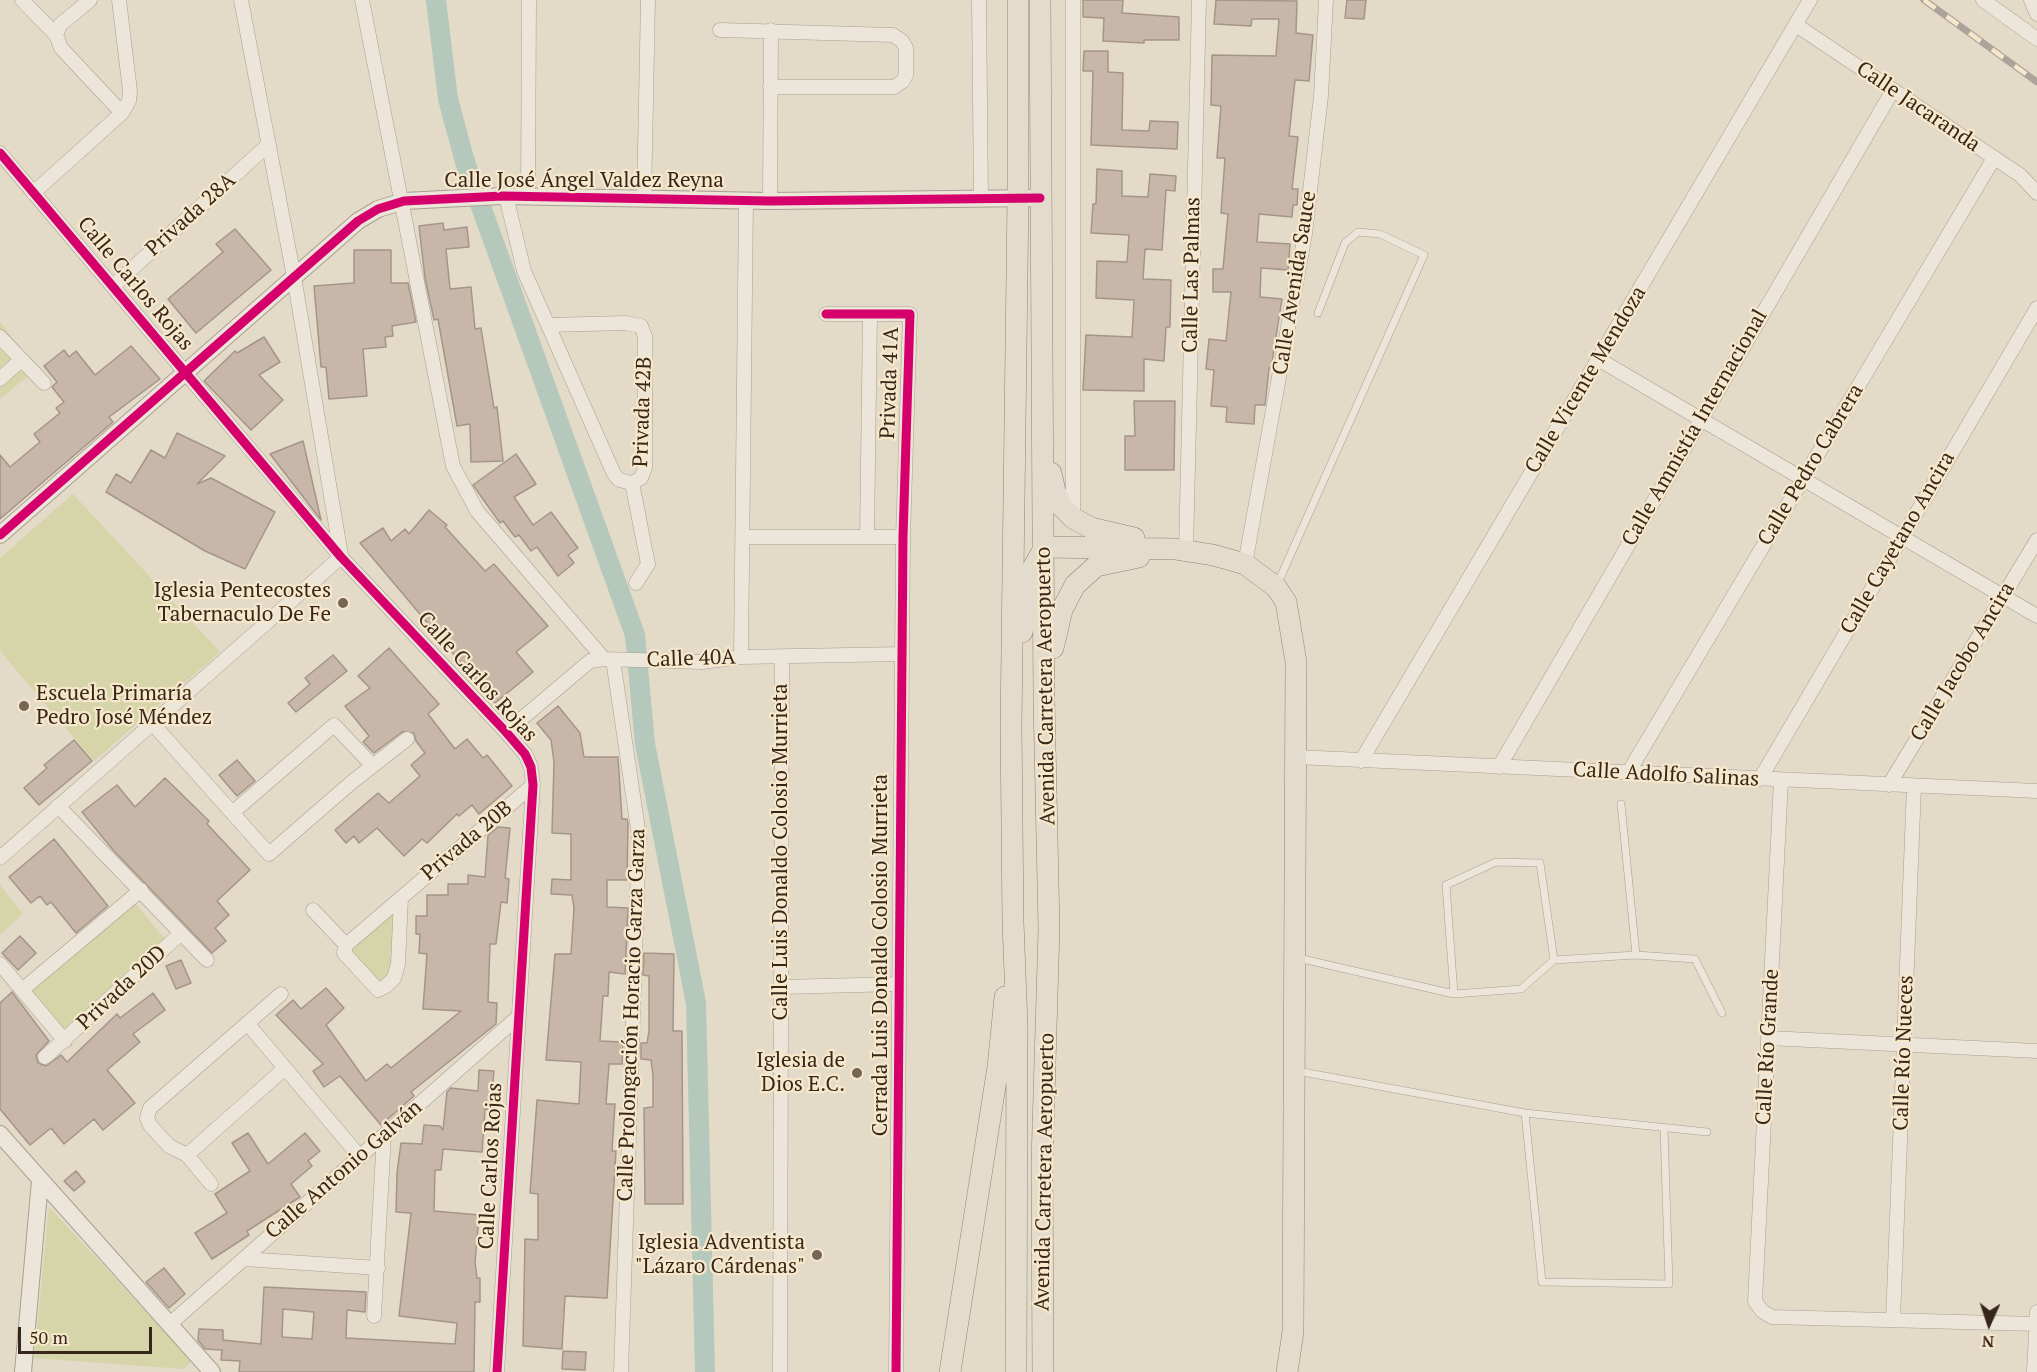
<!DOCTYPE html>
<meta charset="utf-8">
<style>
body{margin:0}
#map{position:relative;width:2037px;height:1372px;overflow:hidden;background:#e4dac8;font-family:"PT Serif",serif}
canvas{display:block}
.north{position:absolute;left:1959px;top:1294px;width:60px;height:60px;-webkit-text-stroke:4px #f7e8cc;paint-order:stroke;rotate:183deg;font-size:16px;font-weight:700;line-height:24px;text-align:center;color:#37261a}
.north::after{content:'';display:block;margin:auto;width:21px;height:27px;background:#37261a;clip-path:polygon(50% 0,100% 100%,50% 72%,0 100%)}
.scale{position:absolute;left:18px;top:1327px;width:134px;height:27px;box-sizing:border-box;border:3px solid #37261a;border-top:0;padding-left:8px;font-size:18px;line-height:21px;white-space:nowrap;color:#37261a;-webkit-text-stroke:4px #f7e8cc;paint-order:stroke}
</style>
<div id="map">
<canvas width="2037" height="1372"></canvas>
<div class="north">N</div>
<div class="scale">50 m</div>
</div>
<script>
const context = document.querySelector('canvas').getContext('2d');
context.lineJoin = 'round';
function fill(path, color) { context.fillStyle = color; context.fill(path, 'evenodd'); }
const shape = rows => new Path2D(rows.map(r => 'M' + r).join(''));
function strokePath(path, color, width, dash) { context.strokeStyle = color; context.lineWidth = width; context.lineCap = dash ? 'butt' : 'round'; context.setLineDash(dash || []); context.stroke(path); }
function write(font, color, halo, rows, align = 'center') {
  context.font = font + ' "PT Serif",serif'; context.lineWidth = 4.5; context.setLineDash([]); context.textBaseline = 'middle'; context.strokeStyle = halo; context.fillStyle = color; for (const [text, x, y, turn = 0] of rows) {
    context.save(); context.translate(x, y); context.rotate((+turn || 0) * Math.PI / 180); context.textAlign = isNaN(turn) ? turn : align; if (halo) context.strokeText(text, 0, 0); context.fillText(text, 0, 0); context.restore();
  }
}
const green = shape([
 [0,322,37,369,0,399],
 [73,494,220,652,94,761,0,651,0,558],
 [0,885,23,914,0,935],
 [126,893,165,939,68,1033,22,980],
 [401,898,398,964,378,990,346,945],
 [49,1207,192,1361,184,1369,34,1358]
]);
const canal = shape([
 [436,0,448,99,465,162,635,635,645,744,696,1003,705,1372]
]);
const building = shape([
 [1083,0,1123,0,1122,13,1179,17,1179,40,1144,40,1144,43,1103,41,1104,18,1083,17,1083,0],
 [1216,0,1297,1,1296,33,1313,35,1309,81,1295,80,1289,136,1298,137,1292,189,1298,189,1297,205,1293,205,1292,217,1259,214,1257,242,1290,244,1288,270,1261,268,1260,297,1282,299,1271,368,1269,368,1265,405,1255,405,1254,424,1226,422,1227,407,1211,406,1214,370,1206,369,1209,339,1226,341,1231,292,1213,292,1213,269,1223,269,1228,214,1221,213,1225,158,1217,158,1221,106,1211,105,1212,55,1276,56,1279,19,1252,19,1251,26,1214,24,1216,0],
 [1347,0,1366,0,1364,19,1345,18,1347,0],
 [1084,51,1108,51,1108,72,1123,73,1122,130,1149,131,1150,121,1178,122,1177,149,1091,145,1093,71,1083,71,1084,51],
 [1097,169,1122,171,1122,196,1148,197,1150,174,1176,176,1175,191,1166,190,1162,250,1145,249,1143,279,1171,280,1170,327,1166,327,1164,361,1144,359,1144,391,1083,390,1086,335,1132,337,1134,300,1096,298,1097,261,1127,262,1129,235,1091,233,1093,204,1096,204,1097,169],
 [443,223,444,230,467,227,469,247,446,249,450,289,471,287,475,329,481,328,494,408,497,407,503,461,471,462,470,424,457,426,438,319,434,320,425,278,419,226,443,223],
 [235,229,271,270,196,333,168,299,223,252,216,244,235,229],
 [354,250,391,250,391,283,408,283,416,322,392,326,393,336,385,337,386,347,363,349,367,396,329,399,326,367,321,367,314,286,354,283,354,250],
 [264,337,280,362,259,375,283,400,251,430,204,381,235,351,237,353,264,337],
 [131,346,160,379,109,417,113,422,0,519,0,455,10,467,40,442,34,434,60,413,56,408,64,402,52,387,57,382,44,366,64,350,69,357,76,351,95,375,131,346],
 [1134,401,1175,401,1174,470,1125,470,1125,436,1135,436,1134,401],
 [177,433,225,456,197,484,211,478,275,512,245,569,205,551,106,492,116,474,131,483,151,450,165,458,177,433],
 [303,441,321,520,270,454,303,441],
 [516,454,536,484,514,497,533,525,551,512,578,548,568,555,574,563,558,576,537,547,531,551,519,535,515,537,503,521,500,523,473,485,516,454],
 [429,510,447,525,445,527,485,571,494,564,548,626,516,652,533,672,495,703,360,543,383,528,391,541,405,529,409,534,429,510],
 [389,648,439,704,428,714,455,749,467,739,483,758,487,755,512,786,479,814,472,805,459,816,457,814,427,843,422,839,404,856,377,828,359,843,354,836,346,843,335,830,378,793,389,803,420,776,411,765,425,753,416,741,414,733,402,732,374,753,363,742,369,736,345,706,370,688,358,676,389,648],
 [333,655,347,671,296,712,288,703,310,684,305,678,333,655],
 [558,706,580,733,584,757,618,757,622,819,627,819,628,824,627,880,607,880,607,907,628,908,625,974,609,972,608,996,603,996,600,1041,623,1042,622,1064,609,1064,606,1104,615,1104,612,1151,616,1151,607,1298,565,1296,562,1349,523,1346,525,1239,538,1240,538,1194,530,1193,537,1100,579,1104,581,1062,546,1060,555,954,571,954,574,908,572,895,551,894,552,879,571,880,571,834,552,833,554,762,551,740,537,723,558,706],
 [74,740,92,761,39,805,24,788,47,768,44,765,74,740],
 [237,760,255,781,237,796,219,775,237,760],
 [165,778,209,821,207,824,250,870,217,901,229,915,215,928,226,941,212,953,113,850,82,812,117,785,135,807,165,778],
 [498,827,510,828,505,878,509,879,507,903,501,902,496,944,490,944,488,1002,497,1003,496,1024,411,1092,414,1096,381,1125,340,1076,324,1087,313,1071,323,1064,276,1015,293,1000,301,1009,326,988,344,1008,326,1025,366,1081,387,1064,391,1068,461,1011,423,1009,427,954,419,953,420,934,416,934,416,916,427,916,427,895,448,895,448,884,468,884,468,875,485,877,488,835,498,827],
 [54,839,108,906,76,933,51,902,47,905,40,896,31,903,9,877,54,839],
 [20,936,36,953,18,970,2,953,20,936],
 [644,953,674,954,673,1031,682,1031,683,1204,645,1204,644,1108,653,1107,653,1075,651,1060,641,1059,641,1043,647,1043,649,1031,649,976,643,975,644,953],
 [181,960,191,983,176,989,166,966,181,960],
 [12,992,49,1041,36,1055,38,1063,46,1066,61,1055,67,1062,117,1014,120,1018,153,993,165,1010,133,1034,140,1042,107,1070,135,1103,103,1130,94,1119,64,1144,51,1128,30,1145,0,1109,0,1003,12,992],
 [479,1070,494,1071,490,1110,485,1109,482,1152,443,1149,441,1170,435,1170,434,1211,479,1215,475,1262,477,1278,480,1278,480,1302,475,1302,474,1372,239,1372,240,1361,221,1360,222,1350,205,1349,198,1340,199,1329,223,1330,223,1340,261,1344,264,1287,366,1292,365,1312,347,1310,346,1338,455,1344,457,1323,399,1316,411,1213,396,1212,397,1173,401,1143,422,1144,424,1125,440,1126,443,1130,447,1092,451,1088,478,1091,479,1070],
 [283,1309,314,1312,312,1339,282,1337,283,1309],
 [248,1133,268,1164,305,1133,320,1151,308,1161,312,1166,291,1184,300,1197,247,1231,249,1235,212,1259,195,1233,227,1213,215,1194,250,1171,232,1143,248,1133],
 [76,1171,85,1182,74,1191,64,1181,76,1171],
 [164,1268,185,1294,169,1308,146,1282,164,1268],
 [563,1351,586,1352,585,1370,562,1369,563,1351]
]);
const service = shape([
 [1277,585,1424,255,1380,234,1358,232,1345,243,1318,313],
 [1621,804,1636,955],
 [1298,958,1454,994,1521,989,1554,960,1636,955,1695,959,1722,1013],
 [1454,994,1446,885,1496,862,1540,863,1554,960],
 [1297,1071,1525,1113,1542,1282,1669,1284,1664,1129],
 [1525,1113,1707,1132]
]);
const minor = shape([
 [22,0,56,35,61,48,122,113],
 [241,0,294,277,341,555],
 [362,0,453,466,477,511,604,659],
 [979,0,981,198],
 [1073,0,1073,518],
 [1983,0,2037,39],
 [2031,0,2037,14],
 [1796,25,2020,175,2037,193],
 [720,30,893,35,902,41,906,48,906,75,903,81,894,87,770,87],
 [56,35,60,25,90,0],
 [0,153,341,557,506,732,525,754,531,767,533,785,497,1372],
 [33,193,122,113,129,101,130,91,119,0],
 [506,196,524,271,614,474,619,480,632,483],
 [528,196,529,0],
 [644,199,648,0],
 [770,201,771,30],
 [113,286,269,144],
 [826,314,910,314,903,537,896,1372],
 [548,325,625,323,641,326,645,336,645,468,641,478,632,483],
 [0,337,44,383],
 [1598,359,2037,616],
 [0,379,21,360],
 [632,483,648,564,636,583],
 [743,537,903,537],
 [867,537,870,314],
 [1186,550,1199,0],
 [1245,564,1305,234,1321,96,1326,0],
 [741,657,746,200],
 [613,660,639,836,621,1372],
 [152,723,269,854,352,782,407,739],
 [506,732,590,661,604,659,702,662,741,657,902,654],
 [1296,757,2037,791],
 [1361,761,1810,0],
 [1499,767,1893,90],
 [1628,773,1994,158],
 [1760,779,2037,308],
 [1781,780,1755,1301,1762,1311,1772,1317,2036,1324],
 [1889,785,2037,540],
 [58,806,207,960],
 [232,813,334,725,372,765],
 [0,858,341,557],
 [401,898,398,964,394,978,386,986,378,990,344,953,346,945,533,785],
 [313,910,346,945],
 [0,964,65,1041],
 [781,987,899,984],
 [22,990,141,890],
 [247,1023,360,1157],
 [1768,1038,2037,1051],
 [45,1057,180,934],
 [187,1155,285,1068],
 [211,1184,187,1155,169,1146,150,1125,147,1118,150,1108,281,994],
 [244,1259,378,1268],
 [374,1316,384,1135],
 [1893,1320,1914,786],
 [171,1323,518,1017],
 [780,1372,782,657],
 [2034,1372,2037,1312]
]);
const tertiary = shape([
 [0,535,358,221,378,209,404,201,502,196,770,201,1040,198],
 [0,1134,212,1372],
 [23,1372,40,1181]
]);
const primary = shape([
 [1040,0,1044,701,1049,929,1042,1161,1043,1372],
 [1051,473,1055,491,1062,507,1073,518,1091,528,1134,538],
 [1022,632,1034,566,1045,547,1175,549,1213,555,1245,564,1276,587,1286,602,1296,662,1293,1332,1287,1372],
 [1053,648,1062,610,1075,585,1096,566,1139,557],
 [950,1372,998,1067,1005,997],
 [1016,1372,1017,1025,1013,922,1011,725,1018,198,1018,0]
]);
const rail = shape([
 [1924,0,2037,82]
]);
const cycleway = shape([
 [0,153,341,557,506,732,525,754,531,767,533,785,497,1372],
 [826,314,910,314,903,537,896,1372],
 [0,535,358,221,378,209,404,201,502,196,770,201,1040,198]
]);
const markers = [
 [343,603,6,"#746557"],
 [24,706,6,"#746557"],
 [857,1073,6,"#746557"],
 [817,1255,6,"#746557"]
];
const streetNames = [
 ["Calle Jacaranda",1918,107,34],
 ["Calle José Ángel Valdez Reyna",584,181],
 ["Privada 28A",191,215,-42],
 ["Calle Las Palmas",1192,275,-89],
 ["Calle Avenida Sauce",1295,283,-81],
 ["Calle Carlos Rojas",135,284,50],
 ["Calle Vicente Mendoza",1586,380,-59],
 ["Privada 41A",890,383,-88],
 ["Privada 42B",643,412,-88],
 ["Calle Amnistía Internacional",1695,428,-60],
 ["Calle Pedro Cabrera",1811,465,-59],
 ["Calle Cayetano Ancira",1898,543,-60],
 ["Calle 40A",691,659,-2],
 ["Calle Jacobo Ancira",1963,662,-59],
 ["Calle Carlos Rojas",477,677,48],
 ["Avenida Carretera Aeropuerto",1046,686,-91],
 ["Calle Adolfo Salinas",1666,775,3],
 ["Privada 20B",467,841,-40],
 ["Calle Luis Donaldo Colosio Murrieta",781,852,-90],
 ["Cerrada Luis Donaldo Colosio Murrieta",881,955,-90],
 ["Privada 20D",122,988,-43],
 ["Calle Prolongación Horacio Garza Garza",632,1015,-88],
 ["Calle Río Grande",1768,1047,-87],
 ["Calle Río Nueces",1904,1053,-88],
 ["Calle Carlos Rojas",491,1166,-87],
 ["Calle Antonio Galván",344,1170,-41],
 ["Avenida Carretera Aeropuerto",1045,1172,-89]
];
const poiNames = [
 ["Iglesia Pentecostes",331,591],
 ["Tabernaculo De Fe",331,615],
 ["Escuela Primaría",36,694,"left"],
 ["Pedro José Méndez",36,718,"left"],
 ["Iglesia de",845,1061],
 ["Dios E.C.",845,1085],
 ["Iglesia Adventista",805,1243],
 ["\"Lázaro Cárdenas\"",805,1267]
];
fill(green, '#d6d4a9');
strokePath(canal, '#b4c8bb', 20);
fill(building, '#c8b7a9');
strokePath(building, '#a49588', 1.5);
strokePath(service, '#a99f92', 8);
strokePath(minor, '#a99f92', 15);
strokePath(tertiary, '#a99f92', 18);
strokePath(primary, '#8e8479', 22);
strokePath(service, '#ece5da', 7);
strokePath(minor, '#ece5da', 14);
strokePath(tertiary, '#ece5da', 16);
strokePath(primary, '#e3dbcb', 21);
strokePath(rail, '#aba49b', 7);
strokePath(rail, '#f7e8cc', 4.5, [14]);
strokePath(cycleway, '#d6006c', 9);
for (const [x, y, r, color] of markers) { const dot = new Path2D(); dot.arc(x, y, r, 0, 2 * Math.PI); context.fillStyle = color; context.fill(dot); strokePath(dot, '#f7e8cc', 2); }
write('21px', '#37261a', '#f7e8cc', streetNames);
write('21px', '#37261a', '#f7e8cc', poiNames, 'right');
</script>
